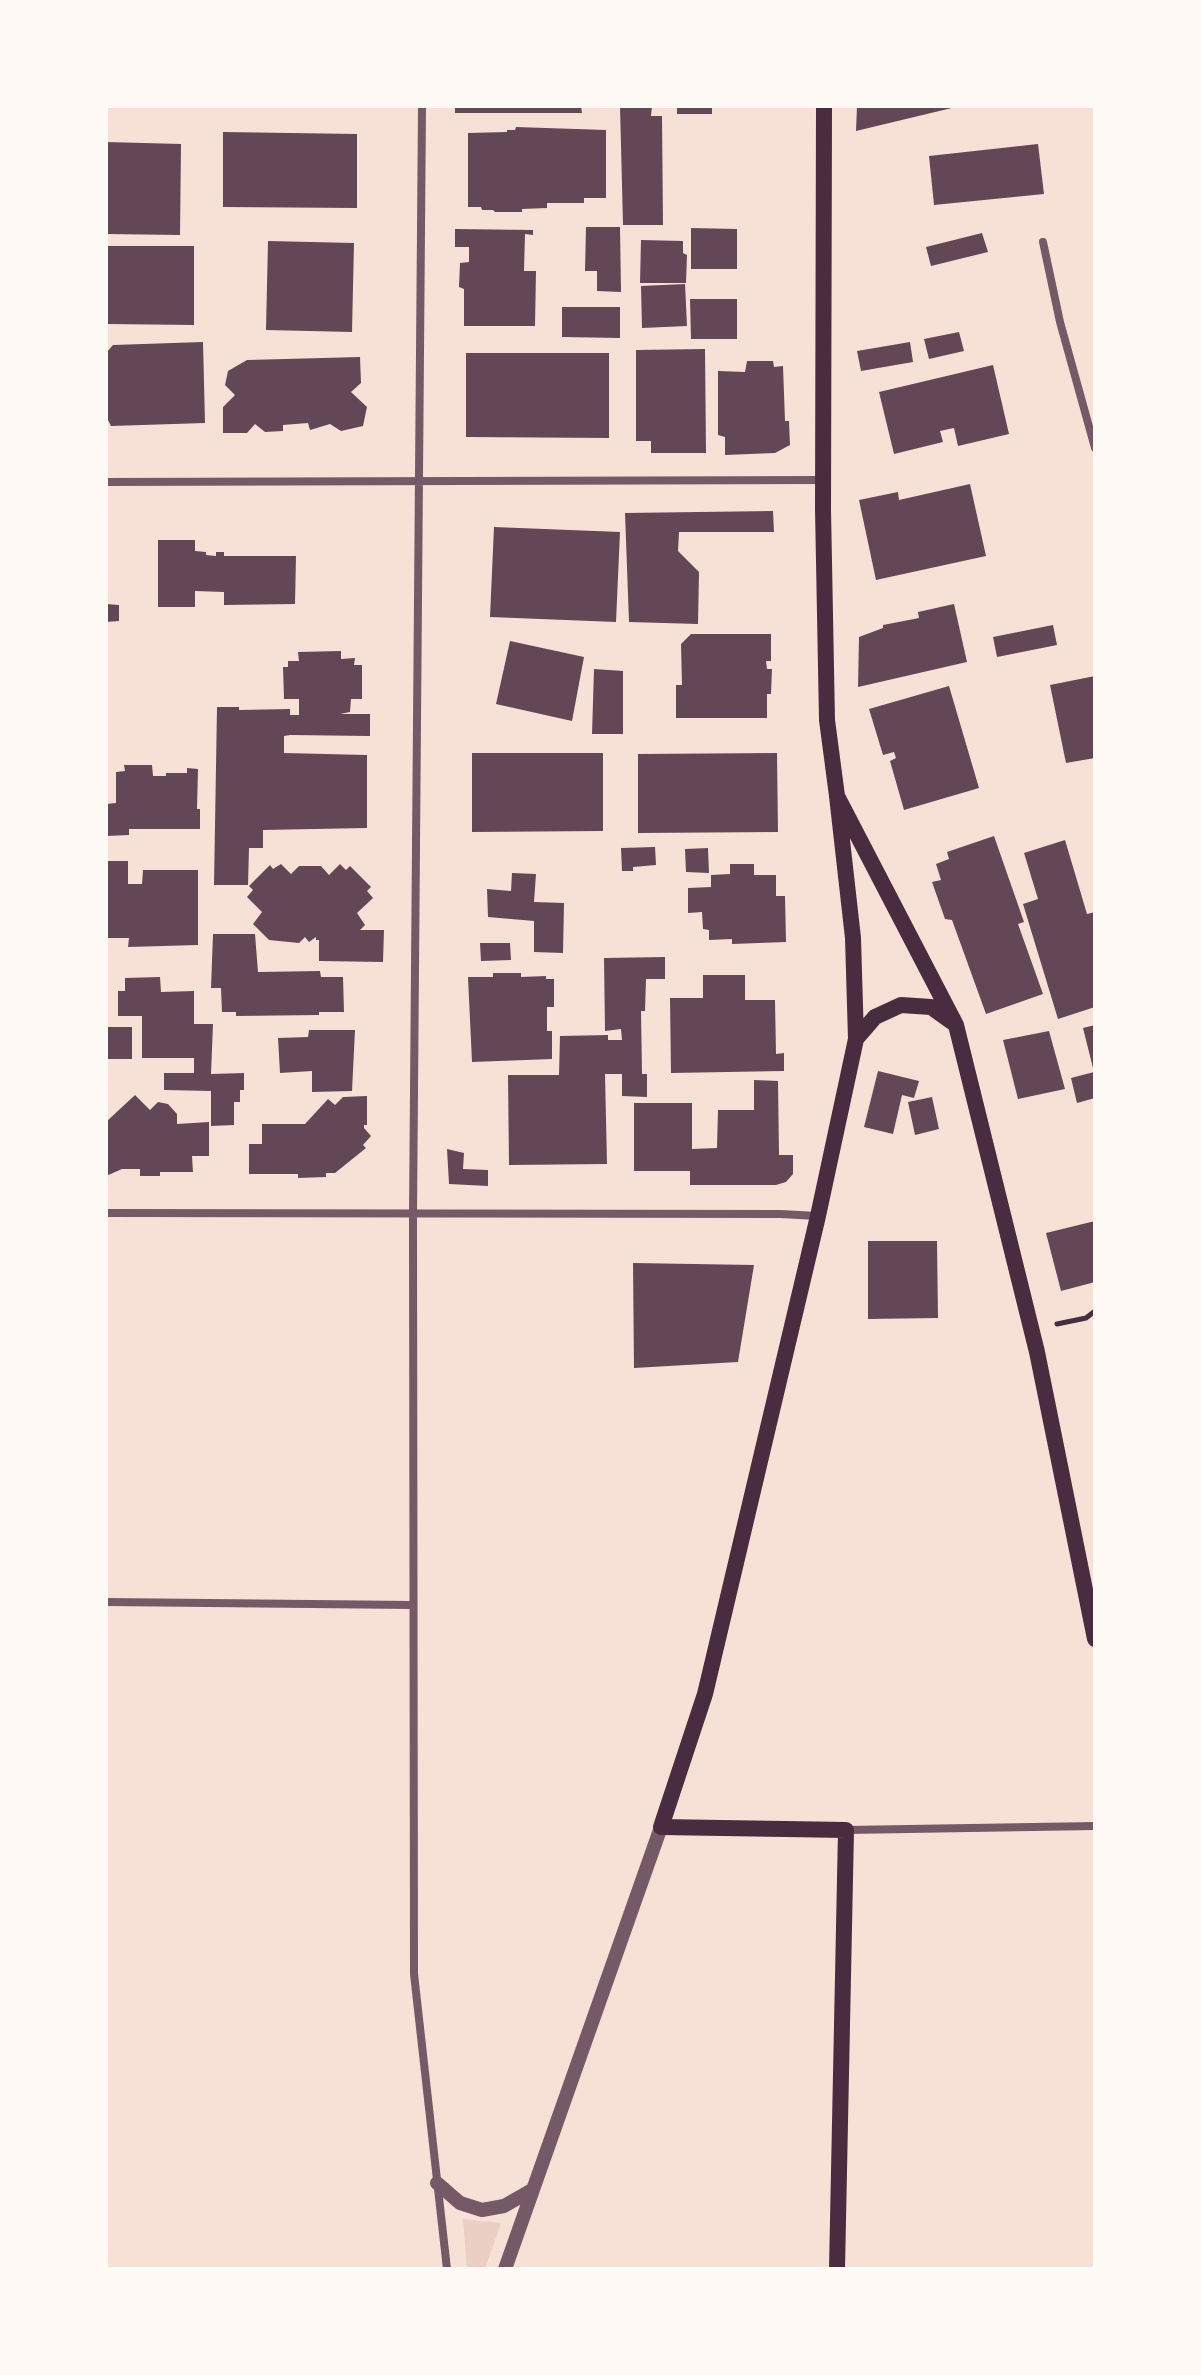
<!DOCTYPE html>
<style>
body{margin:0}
#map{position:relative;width:1201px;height:2375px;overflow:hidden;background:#f7e1d7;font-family:"Golos Text",sans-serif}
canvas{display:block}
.frame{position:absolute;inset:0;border:108px solid #fffaf5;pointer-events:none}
</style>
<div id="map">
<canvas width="1201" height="2375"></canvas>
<div class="frame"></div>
</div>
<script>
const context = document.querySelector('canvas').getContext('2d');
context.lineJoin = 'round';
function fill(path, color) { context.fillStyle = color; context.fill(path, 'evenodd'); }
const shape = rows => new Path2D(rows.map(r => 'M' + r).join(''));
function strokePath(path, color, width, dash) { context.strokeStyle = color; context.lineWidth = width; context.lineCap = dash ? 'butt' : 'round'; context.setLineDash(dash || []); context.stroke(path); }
const green = shape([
 [463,2219,501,2223,485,2269,467,2269]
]);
const building = shape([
 [455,106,581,106,582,113,455,113],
 [620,106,652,106,651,116,662,116,663,225,623,225],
 [677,106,712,106,712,114,677,114],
 [857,106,956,106,956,107,856,131],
 [516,127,606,130,606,198,584,198,584,203,547,203,547,208,522,209,522,212,495,212,493,210,482,210,481,207,468,207,468,133,507,132,507,130,515,130],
 [223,132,357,134,357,208,223,207],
 [106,142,181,144,180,235,106,234],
 [1038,144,1044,194,934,205,929,156],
 [586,227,620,227,621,292,597,291,597,271,585,271],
 [691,228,737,229,737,269,691,269],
 [455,229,533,230,533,235,525,234,524,271,536,271,535,326,464,326,464,289,459,287,460,263,469,262,469,247,455,247],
 [982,233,988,252,931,266,926,247],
 [641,240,683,241,683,253,687,255,686,283,640,283],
 [268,241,354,243,352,332,266,330],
 [106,246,194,246,194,325,106,324],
 [685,284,687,326,642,328,641,286],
 [690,299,737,299,737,339,691,339],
 [562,307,620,307,620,338,562,337],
 [959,332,964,351,929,359,924,339],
 [203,342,205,423,111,426,106,416,106,353,113,345],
 [910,342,913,362,861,371,857,351],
 [705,349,706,453,651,453,651,441,636,441,636,350],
 [466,353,609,353,609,438,466,437],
 [360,357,361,383,351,392,367,407,363,426,341,431,330,424,310,430,308,423,283,425,283,431,265,432,255,424,247,433,223,433,223,407,235,395,225,385,228,371,247,360],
 [747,361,773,361,774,367,783,366,785,421,789,421,790,445,775,453,725,455,725,437,718,435,718,371,745,372],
 [993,365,1009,434,958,446,954,428,940,431,943,442,894,454,879,392],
 [970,484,986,556,876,580,859,500,898,492,899,500],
 [773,511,774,532,679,532,678,551,699,572,698,624,629,622,625,513],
 [494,527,620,532,616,622,490,617],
 [158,540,195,540,195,551,206,552,206,555,216,556,216,552,224,552,224,556,296,556,295,604,224,605,224,592,195,591,195,607,158,607],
 [106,604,119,605,119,621,106,622],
 [954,604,967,662,858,687,859,637,883,628,883,625,919,618,918,612],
 [1053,625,1057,645,997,657,993,637],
 [691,634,771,634,771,661,766,661,767,669,772,669,771,694,767,694,767,718,676,718,676,685,682,685,681,644],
 [510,641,584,657,572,721,496,704],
 [341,651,341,659,355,658,354,665,362,665,362,699,351,699,350,712,340,714,370,714,370,736,290,735,284,736,284,753,367,755,367,828,263,830,263,848,249,848,248,885,214,885,217,707,239,707,239,710,290,709,290,715,299,715,299,699,284,699,283,667,288,667,288,661,299,661,298,652],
 [594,669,623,671,623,734,592,734],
 [1095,676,1095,758,1066,763,1050,685],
 [949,686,979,788,904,810,890,761,896,758,894,752,883,755,869,709],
 [472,753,603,753,603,831,472,832],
 [777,753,778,832,638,833,638,754],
 [124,765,152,765,153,776,166,776,166,773,187,773,187,768,198,769,197,809,200,809,200,829,129,829,129,835,106,836,106,804,116,803,116,772,125,771],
 [994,836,1024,922,1018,924,1043,994,986,1014,952,920,945,919,932,882,941,880,936,864,949,859,947,852],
 [1065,840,1087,914,1095,912,1095,1007,1058,1019,1023,904,1038,899,1024,853],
 [655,847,656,865,633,867,633,871,622,871,621,848],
 [708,848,709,873,686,872,685,849],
 [106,861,128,861,128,884,142,884,143,870,198,870,198,945,128,947,129,938,106,938],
 [281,864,291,874,299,866,321,866,329,875,340,864,346,870,350,866,371,887,367,891,373,898,357,913,365,925,360,930,384,930,383,962,319,961,319,940,316,940,316,937,309,942,305,937,299,943,269,940,253,924,262,912,247,897,253,890,249,886,270,865,273,869],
 [730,864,754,864,754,875,776,875,776,896,785,896,786,942,732,944,732,939,709,940,709,930,703,929,702,912,688,913,688,888,711,887,711,875,730,874],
 [512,873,536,874,534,902,564,903,563,953,534,952,534,921,488,917,487,889,511,891],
 [213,934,255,934,258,972,320,971,321,977,343,977,344,1012,319,1012,319,1015,236,1016,236,1012,222,1012,221,988,211,988],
 [480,943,510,943,511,960,481,961],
 [665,957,665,979,646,979,645,1011,641,1011,642,1074,647,1074,647,1097,622,1096,622,1074,605,1074,607,1164,509,1165,508,1075,559,1075,560,1036,608,1035,608,1040,622,1040,621,1029,605,1031,604,958],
 [493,973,521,973,521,977,546,976,546,979,554,979,554,1007,547,1007,547,1031,552,1031,552,1059,472,1062,468,977,493,977],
 [703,975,745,975,745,1000,775,1000,776,1054,784,1053,784,1071,671,1073,670,998,703,998],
 [160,977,161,992,194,991,194,1024,213,1024,211,1074,244,1073,244,1090,240,1090,240,1102,234,1102,234,1125,211,1126,211,1091,164,1090,164,1073,194,1073,194,1058,142,1058,142,1016,118,1016,118,991,125,991,125,978],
 [1095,1025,1095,1098,1077,1103,1071,1078,1094,1072,1083,1028],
 [106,1027,132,1027,132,1059,106,1059],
 [309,1030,355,1030,352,1091,312,1092,312,1071,280,1073,278,1038,308,1037],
 [1049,1031,1065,1089,1018,1099,1003,1040],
 [878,1071,919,1081,914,1098,902,1095,893,1134,864,1127],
 [754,1080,778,1081,779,1155,793,1155,793,1174,786,1182,776,1185,690,1185,690,1171,634,1171,634,1103,692,1103,692,1149,717,1148,718,1110,754,1110],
 [135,1095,150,1110,158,1102,168,1104,177,1114,177,1124,209,1122,209,1156,192,1156,193,1172,160,1172,160,1176,140,1176,140,1169,122,1169,106,1176,106,1122],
 [367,1096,367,1125,364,1125,364,1128,371,1136,363,1145,366,1148,335,1173,326,1173,326,1177,298,1178,298,1174,249,1174,249,1144,262,1144,262,1124,305,1124,328,1099,335,1105,343,1097],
 [932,1097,939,1129,915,1135,908,1102],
 [447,1149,464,1153,463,1169,488,1170,488,1186,449,1184],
 [1095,1221,1095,1282,1061,1291,1046,1233],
 [868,1241,937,1241,938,1318,868,1319],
 [633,1263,754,1265,738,1362,634,1368]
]);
const path = shape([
 [1057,1324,1086,1318,1095,1311]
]);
const minor = shape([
 [422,106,413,1214,414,1974,447,2269],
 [1043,242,1060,322,1095,448],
 [106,482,823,480],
 [106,1213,781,1214,817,1216],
 [106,1602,412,1605],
 [846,1830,1095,1826]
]);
const tertiary = shape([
 [437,2183,460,2203,482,2210,504,2206,532,2190],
 [505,2269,661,1827]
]);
const secondary = shape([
 [824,106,823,509,827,720,837,796,956,1025,1037,1352,1095,1639],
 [856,1039,875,1017,901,1005,931,1007,952,1022],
 [837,2269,846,1830,661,1827,705,1694,818,1216,856,1039,853,938,837,796]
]);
fill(green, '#ebcfc5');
fill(building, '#644757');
strokePath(path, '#4a2c40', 5);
strokePath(minor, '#755966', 8);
strokePath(tertiary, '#755966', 14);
strokePath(secondary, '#4a2c40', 16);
</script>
